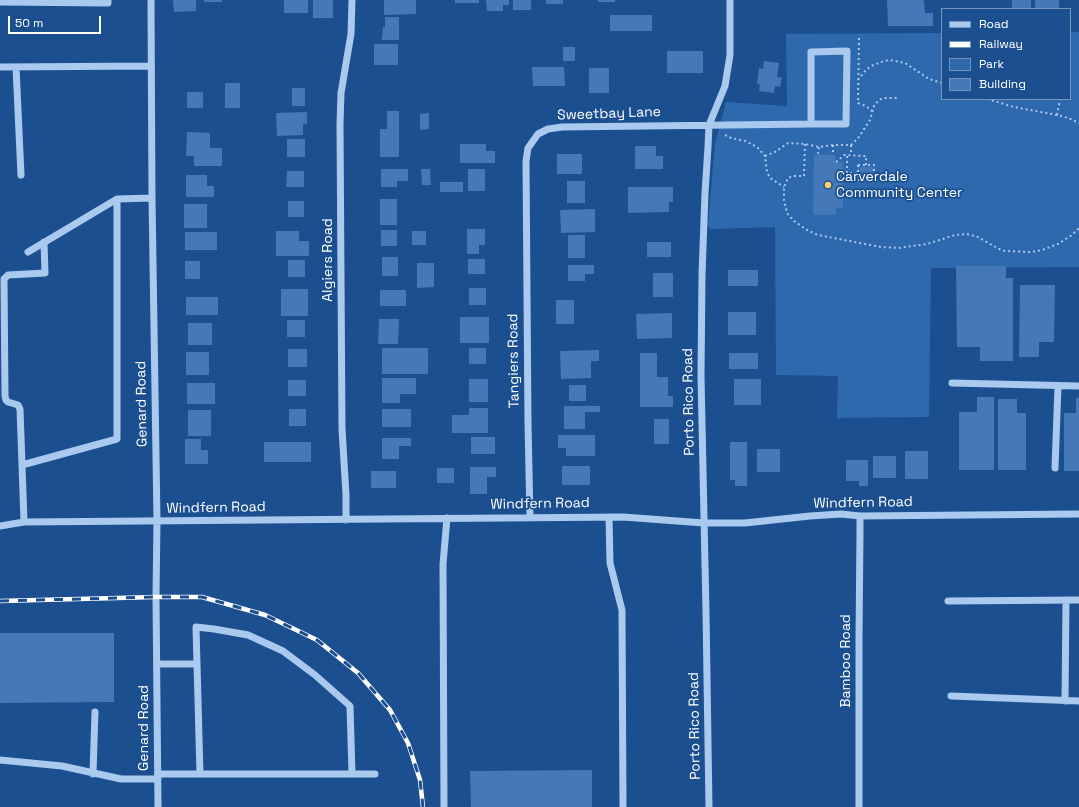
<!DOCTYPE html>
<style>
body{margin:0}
#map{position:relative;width:1079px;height:807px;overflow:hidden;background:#1b4f8f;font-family:"Space Grotesk",sans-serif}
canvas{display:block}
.legend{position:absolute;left:941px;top:8px;width:130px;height:92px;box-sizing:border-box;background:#1b4f8f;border:1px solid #7695bc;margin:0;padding:5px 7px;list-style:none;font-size:12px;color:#fff}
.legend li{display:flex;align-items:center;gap:8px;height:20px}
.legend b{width:20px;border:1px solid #7695bc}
.scale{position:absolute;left:8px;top:16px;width:93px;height:18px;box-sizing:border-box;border:2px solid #fff;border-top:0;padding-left:5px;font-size:12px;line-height:14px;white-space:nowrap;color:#fff;-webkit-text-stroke:3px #1b4f8f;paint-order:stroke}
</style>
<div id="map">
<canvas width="1079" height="807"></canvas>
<ul class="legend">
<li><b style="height:5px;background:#a9c9ee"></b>Road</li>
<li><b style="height:5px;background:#fff"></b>Railway</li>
<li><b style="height:11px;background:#2e69ad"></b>Park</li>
<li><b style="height:11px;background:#4478b7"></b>Building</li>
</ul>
<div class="scale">50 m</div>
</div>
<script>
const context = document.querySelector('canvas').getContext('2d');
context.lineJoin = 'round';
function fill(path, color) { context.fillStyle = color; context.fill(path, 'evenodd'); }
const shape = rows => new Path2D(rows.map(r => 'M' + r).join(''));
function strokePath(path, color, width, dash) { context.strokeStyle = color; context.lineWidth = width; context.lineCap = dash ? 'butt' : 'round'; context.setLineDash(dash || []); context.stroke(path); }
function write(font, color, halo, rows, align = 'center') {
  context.font = font + ' "Space Grotesk",sans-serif'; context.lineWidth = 3.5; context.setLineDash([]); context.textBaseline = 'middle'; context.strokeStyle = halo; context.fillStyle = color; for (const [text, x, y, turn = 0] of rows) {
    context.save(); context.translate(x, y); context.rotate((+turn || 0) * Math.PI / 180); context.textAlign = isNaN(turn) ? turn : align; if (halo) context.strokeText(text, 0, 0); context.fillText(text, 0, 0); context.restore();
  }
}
const green = shape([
 [1070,32,1079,32,1079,267,931,268,929,417,837,418,838,376,776,375,775,227,712,229,709,228,708,225,715,143,726,102,787,106,786,34,942,33,942,99,1070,99]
]);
const building = shape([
 [173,0,196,0,196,11,174,12],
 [204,0,222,0,222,2,204,2],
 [284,0,308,0,308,13,284,13],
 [313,0,333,0,333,18,313,18],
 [384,0,416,0,416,14,384,15],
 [455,0,479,0,479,3,455,3],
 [486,0,509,0,509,5,503,5,503,11,487,11],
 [513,0,531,0,531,10,513,10],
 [546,0,563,0,563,4,546,4],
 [598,0,615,0,615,2,598,2],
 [887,0,924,0,925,13,933,13,933,26,888,26],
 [1012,0,1031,0,1031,9,1012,9],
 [1035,0,1059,0,1059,9,1035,9],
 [610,15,652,15,652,31,610,31],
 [385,17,399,17,399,40,382,40,383,27,385,27],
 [374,44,398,44,398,65,374,65],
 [563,47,575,47,575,61,563,61],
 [667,51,703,51,703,73,667,73],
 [764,61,779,63,777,77,782,78,780,87,775,86,774,93,759,91,760,84,757,84,759,68,763,69],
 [532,67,564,67,565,86,533,86],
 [589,68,609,68,609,93,589,93],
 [225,83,240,83,240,108,225,108],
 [292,88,305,88,305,106,292,106],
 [187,92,203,92,203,108,187,108],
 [387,111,399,111,399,157,380,157,380,129,387,129],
 [307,112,307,124,303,124,303,135,277,136,276,113],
 [429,113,429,129,420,130,420,114],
 [187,132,210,133,210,148,222,148,222,166,194,166,194,156,186,156],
 [287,139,305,139,305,157,287,157],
 [460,144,486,144,486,151,495,151,495,163,460,163],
 [635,146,656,146,656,156,663,156,663,169,635,169],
 [557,154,582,154,582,174,557,174],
 [814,155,835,155,835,162,843,162,843,208,836,208,836,215,813,215],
 [860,167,873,167,873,178,859,178],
 [381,169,408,169,408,181,397,181,397,187,381,187],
 [421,169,430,169,431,185,422,185],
 [468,169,485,169,485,191,468,191],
 [287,171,304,171,304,187,286,187],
 [186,175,207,175,207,186,214,186,214,197,186,197],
 [567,181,585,181,585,203,567,203],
 [440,182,463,182,463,192,440,192],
 [628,187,673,187,673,202,669,202,669,212,628,213],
 [380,199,397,199,397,225,380,225],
 [288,201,304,201,304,217,288,217],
 [184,204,207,204,207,228,184,228],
 [595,209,595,232,561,233,560,210],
 [467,229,485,229,485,245,479,245,479,254,467,254],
 [381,230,397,230,397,246,381,246],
 [276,231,299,231,299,241,309,241,309,256,276,256],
 [412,231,426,231,426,245,412,245],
 [185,232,217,232,217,250,185,250],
 [568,235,585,235,585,258,568,258],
 [647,242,671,242,671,257,647,257],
 [382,257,398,257,398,276,382,276],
 [468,259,485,259,485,274,468,274],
 [288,260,305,260,305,277,288,277],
 [185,261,200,261,200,279,185,279],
 [417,263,434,263,434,287,417,288],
 [568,265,594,265,594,274,585,274,585,281,568,281],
 [956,266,1006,266,1006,278,1013,278,1013,361,980,361,980,347,957,347],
 [728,270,758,270,758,286,728,286],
 [653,273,673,273,673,297,653,297],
 [1020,285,1055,285,1054,342,1039,342,1039,357,1019,357],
 [469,288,486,288,486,305,469,305],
 [281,289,308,289,308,316,281,316],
 [380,290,406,290,406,306,380,306],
 [186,297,218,297,218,315,186,315],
 [556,300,574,300,574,324,556,324],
 [728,312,756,312,756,335,728,335],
 [672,313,672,338,637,339,636,314],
 [460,317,489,317,489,343,460,343],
 [379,319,399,319,398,344,378,344],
 [287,320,305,320,305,337,287,337],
 [188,323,212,323,212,345,188,345],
 [382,348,428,348,428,374,382,374],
 [469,348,486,348,486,364,469,364],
 [288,349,307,349,307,367,288,367],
 [599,350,599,361,591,361,591,378,561,379,560,351],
 [186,352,209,352,209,375,186,375],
 [640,353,657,353,657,377,668,377,668,396,673,396,673,407,640,407],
 [729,353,758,353,758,369,729,369],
 [382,378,416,378,416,394,400,394,400,403,382,403],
 [469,379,488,379,488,402,469,402],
 [734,379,761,379,761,405,734,405],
 [288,380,306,380,306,396,288,396],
 [187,383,215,383,215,404,187,404],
 [569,385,586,385,586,401,569,401],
 [977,397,994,397,994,470,959,470,959,412,977,412],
 [1076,398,1079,398,1079,471,1064,471,1064,413,1076,413],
 [998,399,1017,399,1017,413,1026,413,1026,470,998,470],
 [564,406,600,406,600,412,585,412,585,429,564,429],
 [469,408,488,408,488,433,452,433,452,415,469,415],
 [289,409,306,409,306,426,289,426],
 [382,409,411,409,411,427,382,427],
 [188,410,211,410,211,436,188,436],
 [654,419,669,419,669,444,654,444],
 [558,435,595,435,595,456,566,456,566,448,558,448],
 [471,437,495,437,495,454,471,454],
 [382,438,411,438,411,446,399,446,399,459,382,459],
 [185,439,201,439,201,450,208,450,208,464,185,464],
 [264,442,311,442,311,462,264,462],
 [730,442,747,442,747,486,735,486,735,480,730,480],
 [757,449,780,449,780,472,757,472],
 [905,451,928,451,928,479,905,479],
 [873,456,896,456,896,478,873,478],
 [846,460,868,460,868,486,859,486,859,481,846,481],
 [562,466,590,466,590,485,562,485],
 [470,467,496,467,496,477,487,477,487,494,470,494],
 [437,468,454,468,454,483,437,483],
 [371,471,396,471,396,488,371,488],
 [0,633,114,633,114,702,0,703],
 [592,770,592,807,471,807,470,771]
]);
const path = shape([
 [859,38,858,103,866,106,872,111],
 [858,80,866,70,871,66,884,61,890,60,905,63,929,79,942,83],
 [987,99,1014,107,1057,115,1068,118,1079,123],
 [1057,115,1060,100],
 [725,135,731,138,745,141,757,147,765,156,767,172,770,178,784,187],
 [805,144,804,176,794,176,788,178,784,187,784,200,787,213,794,221,807,230,818,235,881,247,898,248,927,244,955,235,967,234,978,237,999,249,1005,251,1031,252,1042,250,1058,244,1072,235,1079,228],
 [833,145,833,154],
 [851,145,851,155],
 [818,154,819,147],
 [765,156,775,152,788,143,805,144,819,147,833,145,851,145,859,137,866,126,870,120,874,106,879,100,884,98,898,98],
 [847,156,847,173,857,173],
 [836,162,844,155,866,156,866,165],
 [858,165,874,165,874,180,858,180,858,165]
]);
const minor = shape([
 [151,0,152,198,157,521,156,597,158,807],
 [0,2,108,3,108,0],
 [0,67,151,66],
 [16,67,21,175],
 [28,252,117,199,152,198],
 [952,383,1079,386],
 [22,465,20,409,18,405,8,402,6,400,5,396,4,279,8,275,45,273,44,242],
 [1055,468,1058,386],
 [609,517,610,563,622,610,623,807],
 [530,518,528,424,526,161,528,148,538,134,548,129,562,127,811,124,811,52,847,51,846,124,811,124],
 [346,520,346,495,342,429,340,124,341,93,351,34,352,0],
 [24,522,22,465,117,439,117,199],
 [0,526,24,522,623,517,704,523,745,523,810,516,841,514,860,516,1079,514],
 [948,601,1079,600],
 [157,664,197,664],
 [951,696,1079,701],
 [1065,701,1066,600],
 [0,760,62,766,121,779,158,779],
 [93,774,95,712],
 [158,774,375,774],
 [200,774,196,627,214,629,248,635,283,651,315,675,350,706,352,774],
 [444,807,443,564,447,518],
 [709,807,706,612,701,376,702,275,705,193,708,147,709,125,725,86,730,55,730,0],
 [859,807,859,638,860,531,860,516]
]);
const rail = shape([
 [0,601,156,597,202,597,265,615,317,640,358,673,390,710,408,743,420,780,423,807]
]);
const markers = [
 [828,185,4,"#ffd166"]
];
const streetNames = [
 ["Sweetbay Lane",609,114,-2],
 ["Algiers Road",328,260,-90],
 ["Tangiers Road",514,361,-91],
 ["Porto Rico Road",689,402,-91],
 ["Genard Road",142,404,-91],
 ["Windfern Road",863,503,-1],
 ["Windfern Road",540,504,-1],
 ["Windfern Road",216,508,-1],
 ["Bamboo Road",846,661,-90],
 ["Porto Rico Road",695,726,-91],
 ["Genard Road",144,728,-90]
];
const poiNames = [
 ["Carverdale",836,177],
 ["Community Center",836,193]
];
fill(green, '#2e69ad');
fill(building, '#4478b7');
strokePath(path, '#a9c9ee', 2, [2, 3]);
strokePath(minor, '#a9c9ee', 7);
strokePath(rail, '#fff', 4.5);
strokePath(rail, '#1b4f8f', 3, [9]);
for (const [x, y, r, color] of markers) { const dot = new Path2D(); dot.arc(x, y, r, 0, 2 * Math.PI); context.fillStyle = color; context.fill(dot); strokePath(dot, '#1b4f8f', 1.5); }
write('14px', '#fff', '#1b4f8f', streetNames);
write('14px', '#fff', '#1b4f8f', poiNames, 'left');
</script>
